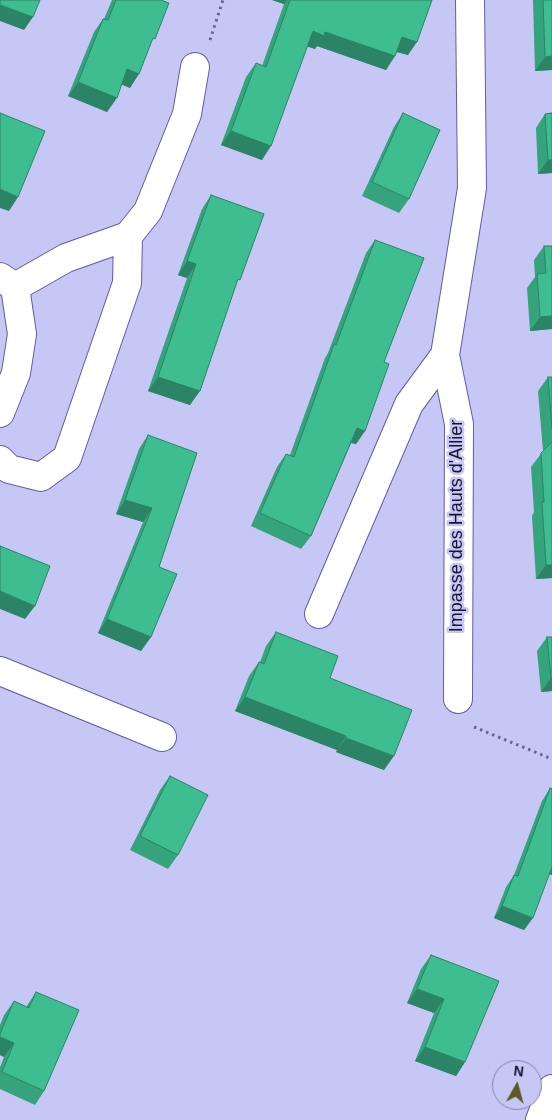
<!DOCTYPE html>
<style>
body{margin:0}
#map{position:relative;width:552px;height:1120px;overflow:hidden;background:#c7c7f6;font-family:Arial,sans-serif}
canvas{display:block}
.north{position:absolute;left:492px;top:1060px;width:50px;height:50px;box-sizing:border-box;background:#c7c7f6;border:1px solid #807fa7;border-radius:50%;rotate:7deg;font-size:14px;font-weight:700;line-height:20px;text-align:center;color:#161430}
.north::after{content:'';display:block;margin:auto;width:18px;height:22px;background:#5c5925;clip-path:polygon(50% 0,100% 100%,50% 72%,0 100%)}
</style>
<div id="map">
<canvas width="552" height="1120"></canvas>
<div class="north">N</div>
</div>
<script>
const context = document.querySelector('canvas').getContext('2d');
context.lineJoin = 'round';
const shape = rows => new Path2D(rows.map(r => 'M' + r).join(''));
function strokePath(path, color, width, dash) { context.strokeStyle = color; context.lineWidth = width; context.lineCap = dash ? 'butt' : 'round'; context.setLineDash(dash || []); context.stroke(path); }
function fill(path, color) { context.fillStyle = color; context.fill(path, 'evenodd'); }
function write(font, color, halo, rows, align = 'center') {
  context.font = font + ' Arial,sans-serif'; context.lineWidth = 5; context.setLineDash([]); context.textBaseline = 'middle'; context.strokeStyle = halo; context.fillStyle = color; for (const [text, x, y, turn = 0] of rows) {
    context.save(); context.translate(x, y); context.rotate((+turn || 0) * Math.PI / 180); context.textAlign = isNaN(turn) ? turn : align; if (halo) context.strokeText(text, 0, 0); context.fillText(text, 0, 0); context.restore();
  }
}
const path = shape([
 [210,40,223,0],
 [474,727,552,759]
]);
const minor = shape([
 [0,277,15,287,22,334,16,373,0,413],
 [15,287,66,258,128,236],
 [0,460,9,469,41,477,67,458,127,283,128,236,148,211,187,114,195,67],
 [319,614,409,404,445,355],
 [0,671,162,737],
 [458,699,459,424,445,355,472,188,470,0],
 [540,1120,552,1089]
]);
const wall = shape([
 [112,0,163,0,150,44,130,88,122,84,107,112,68,96,94,32,103,19,104,19],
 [272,0,432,0,408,55,397,52,386,70,317,46,315,49,307,46,262,160,221,145,246,77,256,63,262,66,284,4],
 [533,0,552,0,552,70,535,71],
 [403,113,409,199,399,213,362,196,394,127],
 [552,113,552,173,538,174,536,128,545,114],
 [211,195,235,287,190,405,148,391,187,278,178,275,202,209],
 [375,240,384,362,365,431,356,444,351,443,311,536,301,549,251,526,277,467,286,454,290,455,325,358,328,353,366,253],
 [544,246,552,329,530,331,527,288,535,277,534,260],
 [548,377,552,377,552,578,536,579,532,516,534,512,531,467,543,451,538,391],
 [148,435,159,567,151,637,141,651,98,633,143,522,116,514,139,449],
 [276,632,330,678,384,770,336,752,337,750,235,711,249,676,259,662,260,662,266,646],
 [547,637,552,637,552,691,541,692,537,651],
 [170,776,178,855,168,869,130,850,160,790],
 [550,788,552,789,552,875,549,874,524,930,494,918,506,887,514,875,542,801],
 [431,955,465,1062,456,1076,415,1061,434,1013,407,1003,421,969],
 [36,992,44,1091,35,1105,0,1089,0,1067,4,1057,0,1055,0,1025,4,1015,14,1001,26,1007]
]);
const shadedWall = shape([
 [272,0,287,0,284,4],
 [0,5,33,17,24,30,0,21],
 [313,31,325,32,395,56,386,70,317,46,315,49,303,45],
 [402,37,417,42,408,55,393,51],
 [552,56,552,70,535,71,545,57],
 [127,69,139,74,130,88,118,83],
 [78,82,117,98,107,112,68,96],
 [231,131,271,146,262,160,221,145],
 [548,160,552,160,552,173,538,174],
 [0,189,18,197,9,211,0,208],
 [187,261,196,264,187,278,178,275],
 [552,316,552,329,530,331,540,317],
 [158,377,200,391,190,405,148,391],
 [357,428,365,431,356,444,348,442],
 [125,500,152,508,143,522,116,514],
 [546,565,552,565,552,578,536,579],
 [0,591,35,606,25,619,0,609],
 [107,619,151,637,141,651,98,633],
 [551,678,552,678,552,691,541,692],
 [245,697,346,736,337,750,235,711],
 [346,738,394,756,384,770,336,752],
 [552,864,552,875,546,873],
 [502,906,533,918,524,930,494,918],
 [417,989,444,999,434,1013,407,1003],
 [0,1037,14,1043,4,1057,0,1055],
 [425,1047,465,1062,456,1076,415,1061]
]);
const building = shape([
 [0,0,40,0,33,17,0,5,0,0],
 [116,0,163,0,163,1,169,3,155,39,153,38,139,74,127,69,117,98,78,82,103,19,108,20,116,0],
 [290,0,432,0,417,42,402,37,395,56,325,32,324,36,313,31,271,146,231,131,256,63,266,67,290,0],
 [543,0,552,0,552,56,545,57,543,0],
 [0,113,45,131,18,197,0,189,0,113],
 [403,113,440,130,409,199,372,182,403,113],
 [552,113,552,160,548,160,545,114,552,113],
 [211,195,264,214,240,280,238,279,200,391,158,377,196,264,187,261,211,195],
 [375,240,424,258,384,362,389,364,365,431,357,428,311,536,260,513,286,454,294,457,334,344,336,345,375,240],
 [544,246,552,246,552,316,540,317,537,274,546,273,544,246],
 [548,377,552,377,552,429,548,377],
 [148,435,197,453,159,567,177,574,151,637,107,619,152,508,125,500,148,435],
 [552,442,552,565,546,565,542,502,544,502,541,453,552,442],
 [0,546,50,566,35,606,0,591,0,546],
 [276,632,338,656,330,678,412,710,394,756,346,738,346,736,245,697,259,662,264,664,276,632],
 [547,637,552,637,552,678,551,678,547,637],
 [170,776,208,795,178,855,140,836,170,776],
 [550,788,552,789,552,867,533,918,502,906,514,875,518,876,550,788],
 [431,955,499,981,465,1062,425,1047,444,999,417,989,431,955],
 [36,992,79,1010,44,1091,2,1072,14,1043,0,1037,0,1034,14,1001,29,1008,36,992]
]);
const streetNames = [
 ["Impasse des Hauts d'Allier",457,526,-90]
];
strokePath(minor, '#625da4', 30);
strokePath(path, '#68678b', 3, [2.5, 4]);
strokePath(minor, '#fff', 28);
fill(wall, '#35a37c');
fill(shadedWall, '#2b8465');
fill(building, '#3ebd90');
strokePath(building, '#2b8465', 1);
write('18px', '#161430', '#c7c7f6', streetNames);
</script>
